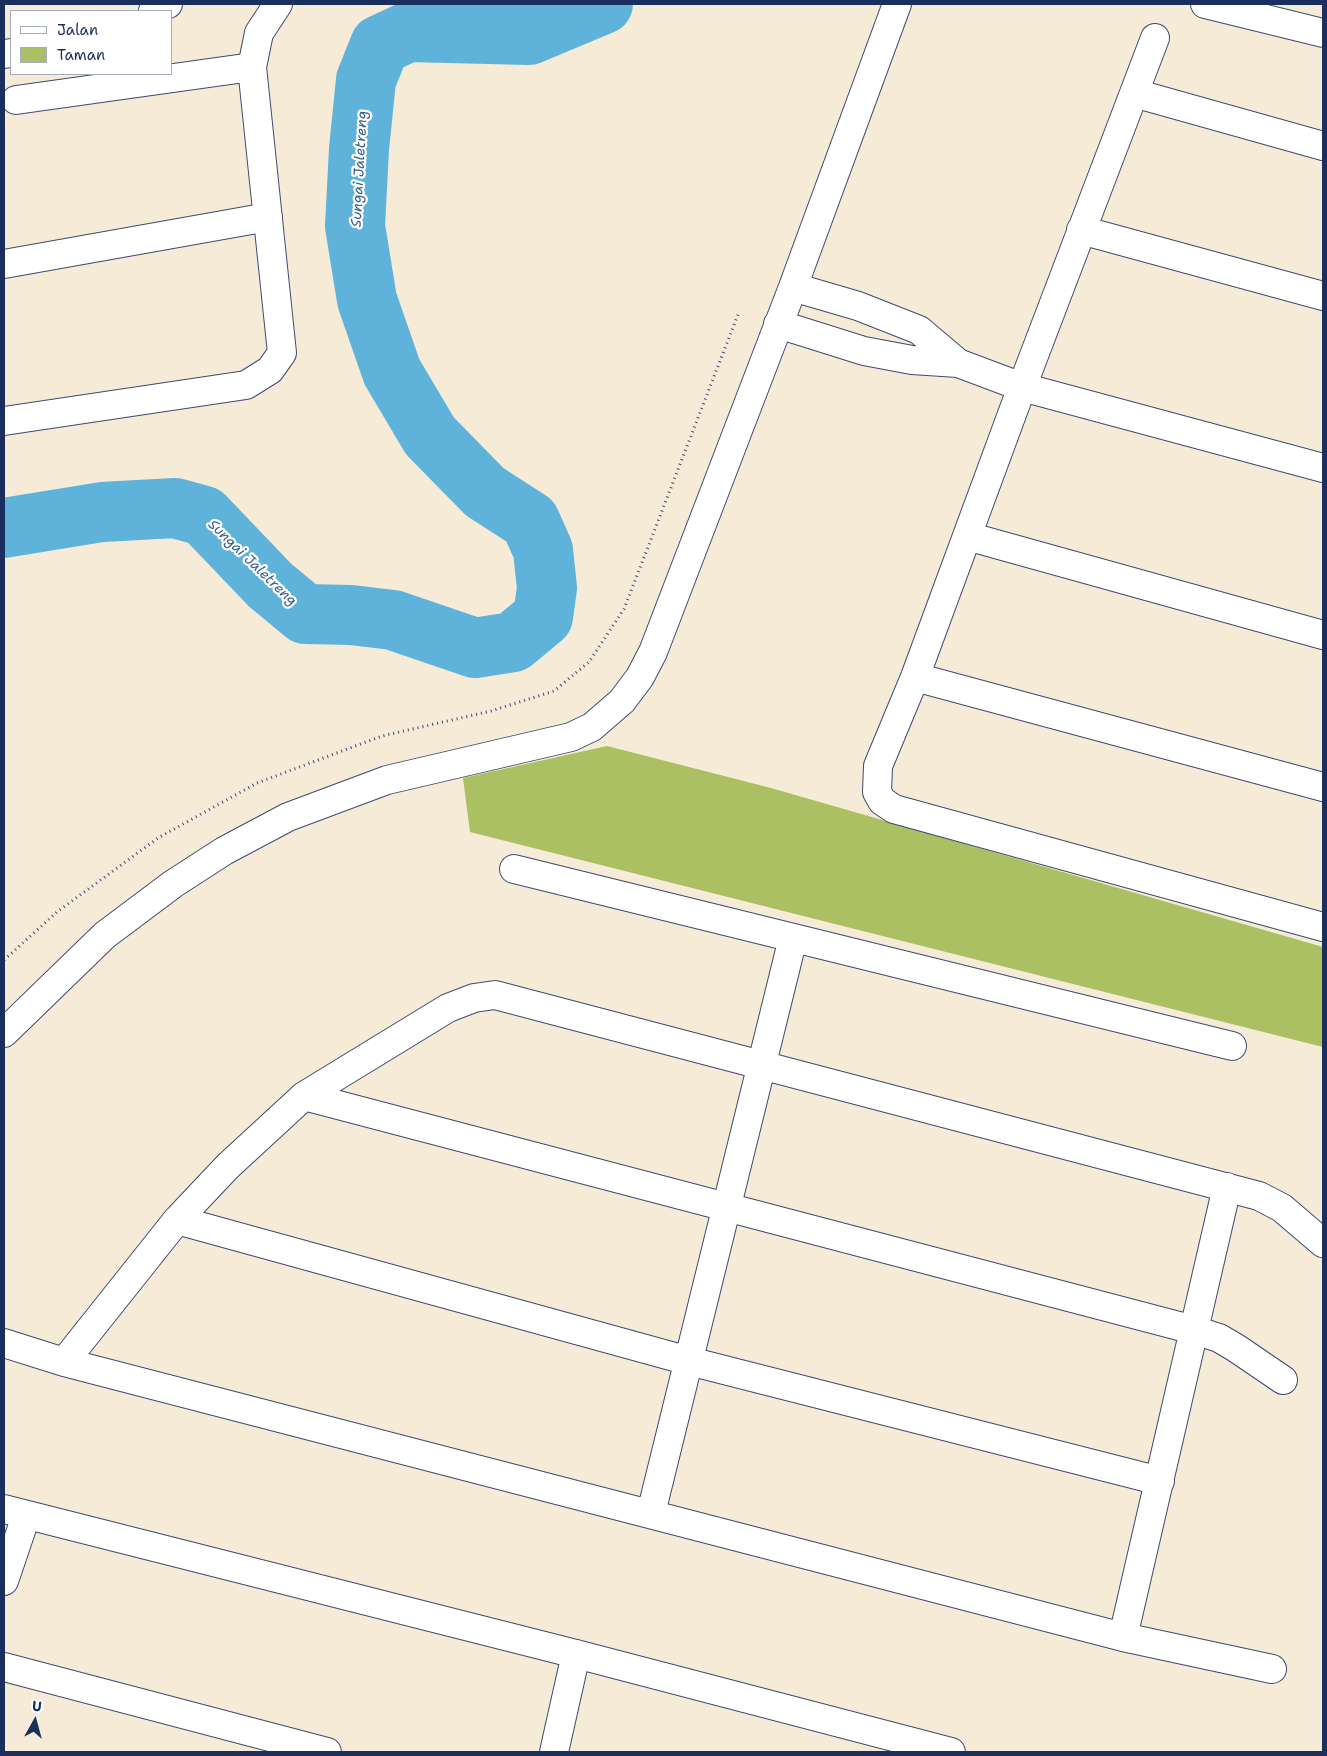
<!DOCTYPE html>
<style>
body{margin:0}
#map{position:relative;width:1327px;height:1756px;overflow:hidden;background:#f5ebd6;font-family:"Shantell Sans",sans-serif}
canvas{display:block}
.frame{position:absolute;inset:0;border:5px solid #1b2f5e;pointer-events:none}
.legend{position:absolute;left:10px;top:10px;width:162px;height:65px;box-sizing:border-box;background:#fff;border:1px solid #a4acbf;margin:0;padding:6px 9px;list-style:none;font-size:15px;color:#1b2f5e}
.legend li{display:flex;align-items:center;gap:10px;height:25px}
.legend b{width:25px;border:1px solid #a4acbf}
.north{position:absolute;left:10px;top:1696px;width:50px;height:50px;-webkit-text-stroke:4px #fff;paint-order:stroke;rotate:7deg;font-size:14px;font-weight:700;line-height:20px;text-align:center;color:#1b2f5e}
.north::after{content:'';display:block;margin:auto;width:18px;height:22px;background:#1b2f5e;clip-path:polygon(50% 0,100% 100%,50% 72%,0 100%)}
</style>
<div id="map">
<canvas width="1327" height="1756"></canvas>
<div class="frame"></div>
<ul class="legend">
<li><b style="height:6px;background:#fff"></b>Jalan</li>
<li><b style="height:14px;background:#abbf63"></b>Taman</li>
</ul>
<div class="north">U</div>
</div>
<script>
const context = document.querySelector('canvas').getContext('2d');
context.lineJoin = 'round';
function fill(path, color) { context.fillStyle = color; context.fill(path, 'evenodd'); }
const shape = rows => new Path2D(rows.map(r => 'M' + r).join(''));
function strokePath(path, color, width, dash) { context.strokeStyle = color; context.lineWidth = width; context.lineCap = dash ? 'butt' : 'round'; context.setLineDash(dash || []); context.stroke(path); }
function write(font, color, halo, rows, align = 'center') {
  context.font = font + ' "Shantell Sans",sans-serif'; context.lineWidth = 4.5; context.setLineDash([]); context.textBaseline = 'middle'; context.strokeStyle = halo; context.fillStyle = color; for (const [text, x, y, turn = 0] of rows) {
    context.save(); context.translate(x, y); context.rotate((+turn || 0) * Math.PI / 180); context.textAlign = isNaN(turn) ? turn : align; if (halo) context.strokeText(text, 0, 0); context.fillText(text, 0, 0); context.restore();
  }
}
const green = shape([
 [607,746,771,788,1323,947,1323,1047,470,832,463,778]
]);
const river = shape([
 [4,528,102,512,175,508,204,516,270,585,305,614,351,615,393,620,475,648,513,642,543,617,547,588,543,550,530,521,485,492,430,436,392,372,367,300,355,226,359,149,366,80,380,45,408,32,529,35,603,4]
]);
const path = shape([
 [4,960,57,912,158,838,257,783,382,736,491,711,554,691,589,662,624,609,739,312]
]);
const minor = shape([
 [1205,4,1323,33],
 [153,11,168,4],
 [1155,38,1022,387,915,677,878,766,877,792,882,801,894,809,1323,927],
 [4,54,11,53],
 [1134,93,1323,146],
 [16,100,252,67],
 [1081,230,1323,296],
 [4,264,268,217],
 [793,287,858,306,919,330,958,363],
 [778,324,864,351,912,360,958,363,1022,387,1323,468],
 [4,421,246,385,270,370,282,353,252,67,259,33,278,4],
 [967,536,1323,635],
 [915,677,1323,787],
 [514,869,1232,1046],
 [4,1033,105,935,173,884,224,851,288,817,387,780,571,737,592,727,622,701,640,677,653,652,793,287,897,4],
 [304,1096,1194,1330,1219,1338,1236,1348,1283,1380],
 [177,1220,689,1361,1160,1481],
 [4,1343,64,1362,1123,1637,1272,1669],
 [64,1362,177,1220,228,1166,304,1096,448,1008,474,998,495,995,1259,1196,1282,1208,1323,1243],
 [4,1509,576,1654,951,1752],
 [651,1513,793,938],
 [4,1581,26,1516],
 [1123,1637,1227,1187],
 [4,1667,327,1752],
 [554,1752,576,1654]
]);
const waterNames = [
 ["Sungai Jaletreng",360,169,-87],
 ["Sungai Jaletreng",252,563,44]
];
fill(green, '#abbf63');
strokePath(river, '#5fb2da', 60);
strokePath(minor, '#3c4b70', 30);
strokePath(path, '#3c4b70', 3, [1, 4]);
strokePath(minor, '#fff', 28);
write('italic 14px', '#335d89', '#fff', waterNames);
</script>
